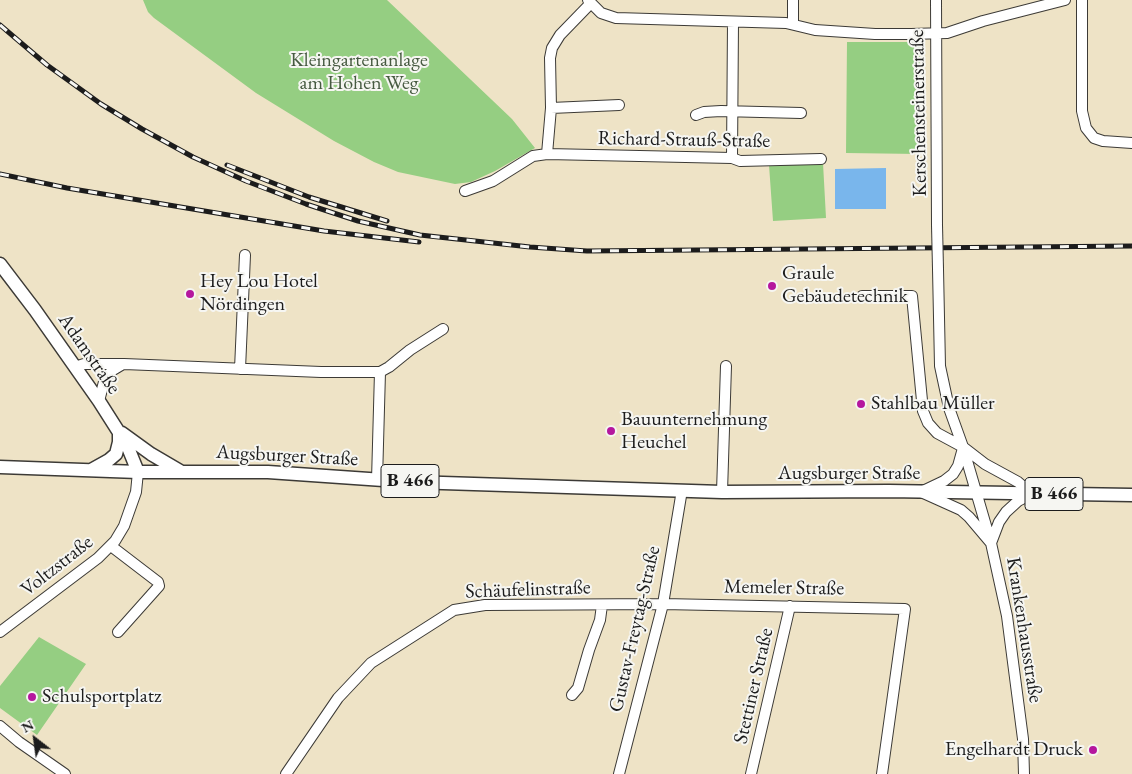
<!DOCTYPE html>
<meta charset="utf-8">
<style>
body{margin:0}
#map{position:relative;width:1132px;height:774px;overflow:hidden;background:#eee3c6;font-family:"EB Garamond",serif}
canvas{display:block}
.north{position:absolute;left:10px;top:714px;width:50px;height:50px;-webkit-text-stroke:4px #f6f6f2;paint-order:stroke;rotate:330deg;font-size:14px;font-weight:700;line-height:20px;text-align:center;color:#1c1c1c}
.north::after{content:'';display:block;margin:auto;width:18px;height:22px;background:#1c1c1c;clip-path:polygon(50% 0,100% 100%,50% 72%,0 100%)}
</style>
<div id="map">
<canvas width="1132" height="774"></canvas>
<div class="north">N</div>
</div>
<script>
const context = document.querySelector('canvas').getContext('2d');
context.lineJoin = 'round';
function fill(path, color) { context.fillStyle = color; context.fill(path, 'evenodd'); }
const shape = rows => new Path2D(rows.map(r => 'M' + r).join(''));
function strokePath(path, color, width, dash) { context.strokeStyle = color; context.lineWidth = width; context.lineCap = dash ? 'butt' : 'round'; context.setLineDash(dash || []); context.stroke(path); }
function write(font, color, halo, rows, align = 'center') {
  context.font = font + ' "EB Garamond",serif'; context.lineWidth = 4; context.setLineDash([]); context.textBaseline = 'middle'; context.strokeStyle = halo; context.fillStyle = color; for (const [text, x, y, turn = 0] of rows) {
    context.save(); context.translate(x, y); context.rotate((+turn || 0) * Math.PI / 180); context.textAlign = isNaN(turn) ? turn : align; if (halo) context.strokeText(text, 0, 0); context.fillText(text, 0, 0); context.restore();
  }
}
const green = shape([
 [143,0,387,0,512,119,535,148,495,171,471,182,455,184,398,172,374,162,334,141,256,93,154,18,148,12],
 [847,42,920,42,919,154,846,153],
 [823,163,826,218,773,221,769,165],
 [39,637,86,664,37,735,0,708,0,686]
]);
const water = shape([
 [886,168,886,209,835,209,835,169]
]);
const minor = shape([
 [588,0,601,13,616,18,786,23,815,30,875,34,911,34,947,33,983,21,1065,0],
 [793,0,793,24],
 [936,0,937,225],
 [1082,0,1082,111,1086,128,1094,138,1103,141,1132,143],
 [551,108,619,105],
 [696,115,704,112,721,111,801,113],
 [547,154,732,158,740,161,821,159],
 [732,158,733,22],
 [465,191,493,181,533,156,547,154,551,108,550,58,552,48,560,35,591,3],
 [938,269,940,366,949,408,963,447,991,543,1007,616,1023,739,1024,774],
 [862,296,912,296,923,411,928,423,937,433,963,447,985,464,1018,482,1032,494,1018,501,1006,512,999,522,991,543,969,517,961,510,921,492],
 [75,367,84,364,124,364,321,372,380,372,389,367,410,350,443,329],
 [240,369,245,255],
 [99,401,105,378,113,370,123,364],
 [377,480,380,372],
 [923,491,944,481,953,474,958,466,963,448],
 [722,492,726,366],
 [111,546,158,582,159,586,118,632],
 [0,632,98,558,115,541,124,526,136,492,138,472],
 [572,695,578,688,589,650,600,620,602,605],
 [0,726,19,742,65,774],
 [286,774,338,698,371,663,454,610,485,605,663,604,905,609,882,774],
 [619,774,663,604,682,490],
 [751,774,790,606]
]);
const major = shape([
 [0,264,35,310,99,401,127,445,138,472],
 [122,433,151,454,180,471],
 [0,467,138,472,268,472,412,482,722,492,889,491,1132,495],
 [91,470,109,460,116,454,119,442,119,432]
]);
const rail = shape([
 [0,25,47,65,101,104,142,129,193,157,246,181,306,204,358,221,420,235,530,247,587,251,1132,246],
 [227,165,309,197,387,221],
 [0,174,67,188,324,231,419,242]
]);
const minorBridge = shape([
 [937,225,938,269]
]);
const markers = [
 [772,286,5,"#b5179e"],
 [190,294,5,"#b5179e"],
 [861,404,5,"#b5179e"],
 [611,431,5,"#b5179e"],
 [32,697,5,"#b5179e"],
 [1093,750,5,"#b5179e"]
];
const shields = [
 [410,481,58],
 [1054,494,58]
];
const shieldNames = [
 ["B 466",410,481],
 ["B 466",1054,494]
];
const parkNames = [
 ["Kleingartenanlage",359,61],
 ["am Hohen Weg",359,84]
];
const streetNames = [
 ["Kerschensteinerstraße",919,113,-91],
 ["Richard-Strauß-Straße",684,140,1],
 ["Adamstraße",89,354,55],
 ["Augsburger Straße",287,456,3],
 ["Augsburger Straße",849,474],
 ["Voltzstraße",57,566,-38],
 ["Memeler Straße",784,588,1],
 ["Schäufelinstraße",528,590,-2],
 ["Gustav-Freytag-Straße",635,629,-77],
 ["Krankenhausstraße",1024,630,81],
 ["Stettiner Straße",754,686,-77]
];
const poiNames = [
 ["Graule",782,274],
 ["Gebäudetechnik",782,297],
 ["Hey Lou Hotel",200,282],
 ["Nördingen",200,305],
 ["Stahlbau Müller",871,404],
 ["Bauunternehmung",621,420],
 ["Heuchel",621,443],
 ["Schulsportplatz",42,697],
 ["Engelhardt Druck",1083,750,"right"]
];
fill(green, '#95ce82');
fill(water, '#79b6ec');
strokePath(minor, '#3c3a36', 12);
strokePath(major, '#3c3a36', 15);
strokePath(minor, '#fff', 10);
strokePath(major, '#fff', 12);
strokePath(rail, '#1c1c1c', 5);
strokePath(rail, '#f6f6f2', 3, [9]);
strokePath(minorBridge, '#3c3a36', 12, []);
strokePath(minorBridge, '#fff', 10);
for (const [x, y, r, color] of markers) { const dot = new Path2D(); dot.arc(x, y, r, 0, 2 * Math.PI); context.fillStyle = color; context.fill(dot); strokePath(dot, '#f6f6f2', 2); }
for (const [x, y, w] of shields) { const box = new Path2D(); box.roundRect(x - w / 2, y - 16.5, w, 33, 4); context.fillStyle = '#f6f6f2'; context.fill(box); strokePath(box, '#1c1c1c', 1); }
write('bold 19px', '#1c1c1c', null, shieldNames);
write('20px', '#465a40', '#f6f6f2', parkNames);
write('20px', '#1c1c1c', '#f6f6f2', streetNames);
write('20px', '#1c1c1c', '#f6f6f2', poiNames, 'left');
</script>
